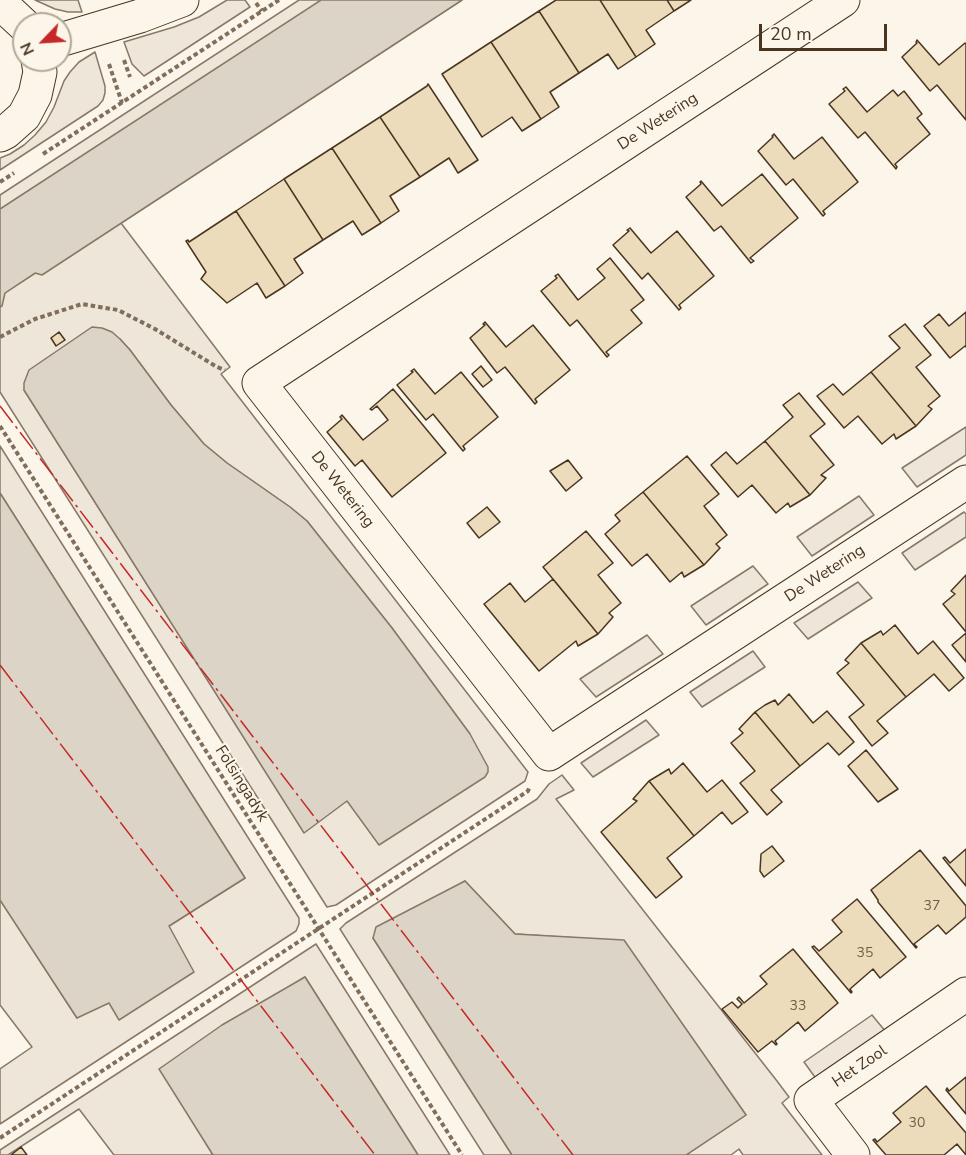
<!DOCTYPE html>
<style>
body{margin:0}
#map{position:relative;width:966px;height:1155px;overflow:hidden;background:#fbf6e9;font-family:"Nunito Sans",sans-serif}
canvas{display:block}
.north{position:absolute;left:12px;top:12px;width:60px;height:60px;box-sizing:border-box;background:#fbf6e9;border:2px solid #b4a999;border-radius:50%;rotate:245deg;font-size:16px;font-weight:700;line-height:24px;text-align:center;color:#4a3520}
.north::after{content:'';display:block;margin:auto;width:21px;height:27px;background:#c62828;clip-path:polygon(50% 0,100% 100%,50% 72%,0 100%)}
.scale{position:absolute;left:759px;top:24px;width:128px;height:27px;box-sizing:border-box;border:3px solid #4a3520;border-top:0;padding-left:8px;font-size:18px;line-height:21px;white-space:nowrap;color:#4a3520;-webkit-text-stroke:4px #fbf6e9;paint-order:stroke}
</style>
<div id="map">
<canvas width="966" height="1155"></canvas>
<div class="north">N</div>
<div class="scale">20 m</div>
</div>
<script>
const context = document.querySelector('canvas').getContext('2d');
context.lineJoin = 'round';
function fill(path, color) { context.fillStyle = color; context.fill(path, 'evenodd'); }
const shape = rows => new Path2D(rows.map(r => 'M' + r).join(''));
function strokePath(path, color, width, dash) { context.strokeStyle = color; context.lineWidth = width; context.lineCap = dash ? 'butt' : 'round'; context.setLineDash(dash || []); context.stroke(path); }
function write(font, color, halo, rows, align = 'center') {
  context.font = font + ' "Nunito Sans",sans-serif'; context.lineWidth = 4.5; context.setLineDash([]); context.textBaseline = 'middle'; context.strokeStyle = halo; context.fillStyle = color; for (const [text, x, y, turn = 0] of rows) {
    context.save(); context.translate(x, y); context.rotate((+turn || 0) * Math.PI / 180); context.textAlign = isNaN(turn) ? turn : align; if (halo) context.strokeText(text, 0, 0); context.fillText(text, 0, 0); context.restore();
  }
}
const green = shape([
 [35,0,78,0,82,12,68,12,55,9,35,0],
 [227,0,245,0,250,7,144,76,132,64,124,42,174,27,199,17,227,0],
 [299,0,366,0,0,237,0,195,299,0],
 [455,0,462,0,121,223,230,367,221,374,528,772,525,781,336,905,327,907,0,392,0,296,455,0],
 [120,339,130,350,171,405,204,444,227,463,290,507,307,521,392,628,470,734,347,800,304,832,24,390,120,339],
 [95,52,105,86,105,93,103,100,98,106,0,170,0,158,10,154,24,145,35,135,46,122,54,107,64,81,70,72,79,62,95,52],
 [966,427,966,455,917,487,902,468,966,427],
 [0,446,299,918,299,924,296,931,0,1124,0,1069,32,1047,0,1005,0,900,77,1018,169,926,245,878,0,493,0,446],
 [859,496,874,515,812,556,797,537,859,496],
 [964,512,966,514,966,537,915,570,902,553,964,512],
 [753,566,768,584,706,625,691,606,753,566],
 [858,582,872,598,808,639,794,623,858,582],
 [647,635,663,654,596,697,580,679,647,635],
 [753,651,765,667,702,707,690,692,753,651],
 [646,720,659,735,593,777,581,763,646,720],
 [562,775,574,790,556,799,777,1081,789,1097,782,1103,822,1155,743,1155,739,1149,731,1155,686,1155,746,1115,624,941,515,934,465,881,373,938,512,1155,484,1155,340,929,346,923,537,799,549,784,562,775],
 [316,944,450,1155,418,1155,305,977,160,1069,213,1155,114,1155,79,1109,8,1155,0,1155,0,1150,316,944],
 [872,1015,886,1032,817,1080,804,1062,872,1015]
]);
const water = shape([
 [321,0,462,0,42,275,35,273,5,293,2,306,0,307,0,209,321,0],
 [92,327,102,328,112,332,120,339,130,350,171,405,204,444,227,463,290,507,307,521,392,628,470,734,488,767,488,772,485,777,379,845,347,801,304,833,24,390,24,383,29,370,92,327],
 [0,493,245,878,169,926,194,972,119,1020,109,1003,77,1018,0,900,0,493],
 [465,881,515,934,624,940,746,1115,686,1155,512,1155,373,938,376,927,465,881],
 [305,977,418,1155,213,1155,159,1069,222,1025,305,977]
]);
const building = shape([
 [556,0,600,0,636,57,618,69,608,54,579,73,539,11,556,0],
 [600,0,667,0,674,11,646,30,655,44,636,57,600,0],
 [667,0,691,0,674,11,667,0],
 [539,11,579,73,550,92,559,107,541,119,491,42,539,11],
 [917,40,939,65,965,43,966,44,966,120,937,85,930,91,902,57,917,43,916,42,917,40],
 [491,42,541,119,522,131,512,117,482,137,442,74,491,42],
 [428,84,478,160,458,173,449,158,420,177,380,117,427,86,428,84],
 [846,87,867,112,893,90,898,96,904,91,922,114,917,118,930,134,895,164,897,167,896,169,865,132,858,138,829,104,845,91,843,89,846,87],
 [380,117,420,177,390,196,399,211,381,223,332,148,380,117],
 [774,134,794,159,822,137,858,182,823,211,825,214,823,216,793,179,786,185,758,151,773,137,772,136,774,134],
 [332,148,381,223,362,235,353,221,323,240,284,179,332,148],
 [762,174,798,218,750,258,754,261,751,263,721,226,714,231,686,197,701,184,700,182,701,181,722,206,762,174],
 [284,179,323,240,294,259,303,273,285,286,236,211,284,179],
 [236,211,285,286,266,298,257,283,227,303,201,279,206,272,186,241,188,240,189,242,236,211],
 [630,228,651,253,677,231,714,276,679,305,681,308,679,310,648,273,642,279,613,245,629,231,627,230,630,228],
 [610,258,644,300,631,310,642,323,606,352,609,355,607,357,577,320,570,326,541,291,557,278,555,276,558,274,578,300,605,278,597,269,610,258],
 [966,312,966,347,965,346,950,358,924,326,939,314,949,326,966,312],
 [485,322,506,347,533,325,570,370,535,399,537,402,535,404,505,367,497,373,470,338,485,325,483,324,485,322],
 [905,324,931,355,916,367,940,396,928,406,932,409,916,426,871,372,900,348,889,336,905,324],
 [59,332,65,340,56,346,51,338,59,332],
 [481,366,492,380,483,387,472,374,481,366],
 [414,369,435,394,461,372,498,417,463,446,465,449,463,451,433,414,426,420,397,385,413,372,411,371,414,369],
 [871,372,916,426,896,439,894,434,882,444,858,416,844,428,817,396,833,384,843,395,871,372],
 [393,389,446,453,392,497,362,460,355,466,327,432,342,419,340,417,342,415,363,440,388,420,377,406,372,410,370,409,393,389],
 [799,393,825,424,810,436,834,465,821,475,826,478,810,495,765,441,793,417,783,405,799,393],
 [765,441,810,495,790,507,788,503,776,513,752,485,738,497,711,465,726,452,737,464,765,441],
 [687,456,719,494,704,506,727,535,716,544,720,548,704,565,643,492,687,456],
 [568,460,582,478,566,491,550,471,568,460],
 [643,492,704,565,702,566,684,577,682,572,670,582,647,554,632,566,605,534,620,521,615,515,643,492],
 [487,507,500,522,479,538,467,523,487,507],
 [586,531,613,563,598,575,621,603,609,613,613,617,598,634,543,567,586,531],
 [966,575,966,632,943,604,955,594,951,591,966,575],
 [553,579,598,634,578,646,576,641,539,671,484,604,510,583,525,602,553,579],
 [895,625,918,654,933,641,964,678,949,691,934,674,906,697,861,643,881,631,883,635,895,625],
 [966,633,966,662,952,645,966,633],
 [861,643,906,697,877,721,888,733,872,746,849,717,864,705,837,673,849,663,845,660,861,643],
 [789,694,813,723,827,711,854,742,839,755,828,743,800,766,755,712,765,705,775,700,778,705,789,694],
 [755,712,800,766,771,790,782,802,767,815,740,783,755,771,731,743,743,733,739,729,755,712],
 [866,750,898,789,878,802,848,766,866,750],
 [683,763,707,792,722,780,748,812,732,824,722,812,694,836,649,781,669,769,671,774,683,763],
 [649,781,694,836,667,858,682,877,656,898,601,832,637,801,633,799,649,781],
 [772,846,784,861,764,877,760,871,761,854,772,846],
 [966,849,966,886,943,858,945,857,950,863,966,849],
 [920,850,966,906,966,917,946,934,938,925,914,944,917,947,916,948,878,902,878,900,871,890,920,850],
 [857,899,906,957,880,978,873,969,850,989,852,992,851,993,812,947,814,946,819,951,842,932,832,920,857,899],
 [793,949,838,1003,805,1031,798,1022,775,1041,777,1044,776,1045,772,1041,758,1052,722,1009,732,1002,738,1008,742,1004,737,999,739,997,744,1003,767,984,760,976,793,949],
 [966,1077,966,1114,946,1090,947,1088,949,1091,966,1077],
 [926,1086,966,1133,966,1155,957,1144,944,1155,886,1155,873,1140,875,1139,877,1142,901,1122,893,1113,926,1086],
 [21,1147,27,1155,11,1155,21,1147]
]);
const path = shape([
 [256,3,262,11],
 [124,60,130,77],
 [109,64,122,103],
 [43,154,279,0],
 [0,182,14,173],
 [0,337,35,319,82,304,118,310,155,329,217,367,225,370],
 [0,426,462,1155],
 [0,1138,528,791,530,786]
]);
const minor = shape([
 [843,0,259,383,549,754,966,482],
 [0,6,9,11,24,25],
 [60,40,140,16,182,0],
 [0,135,6,132,24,116,35,95,40,72,38,60],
 [853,1155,811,1100,966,994]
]);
const power = shape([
 [0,406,573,1155],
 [0,665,375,1155]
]);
const numberNames = [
 ["37",932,907],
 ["35",865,954],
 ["33",798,1007],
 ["30",917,1124]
];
const streetNames = [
 ["De Wetering",658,122,-33],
 ["De Wetering",342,490,52],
 ["De Wetering",825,574,-33],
 ["Folsingadyk",241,784,58],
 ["Het Zool",860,1067,-34]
];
fill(green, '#ede6d9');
strokePath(green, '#887966', 1.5);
fill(water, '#dcd4c6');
strokePath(water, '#887966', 1.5);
fill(building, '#ecdcbc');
strokePath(building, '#4a3520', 1.5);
strokePath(minor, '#4a3520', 35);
strokePath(path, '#7f6f5c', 4, [4.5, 3]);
strokePath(minor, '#fbf6e9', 33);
strokePath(power, '#c62828', 1.5, [21, 4.5, 3, 4.5]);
write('14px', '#725f47', null, numberNames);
write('16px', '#4a3520', '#fbf6e9', streetNames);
</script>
